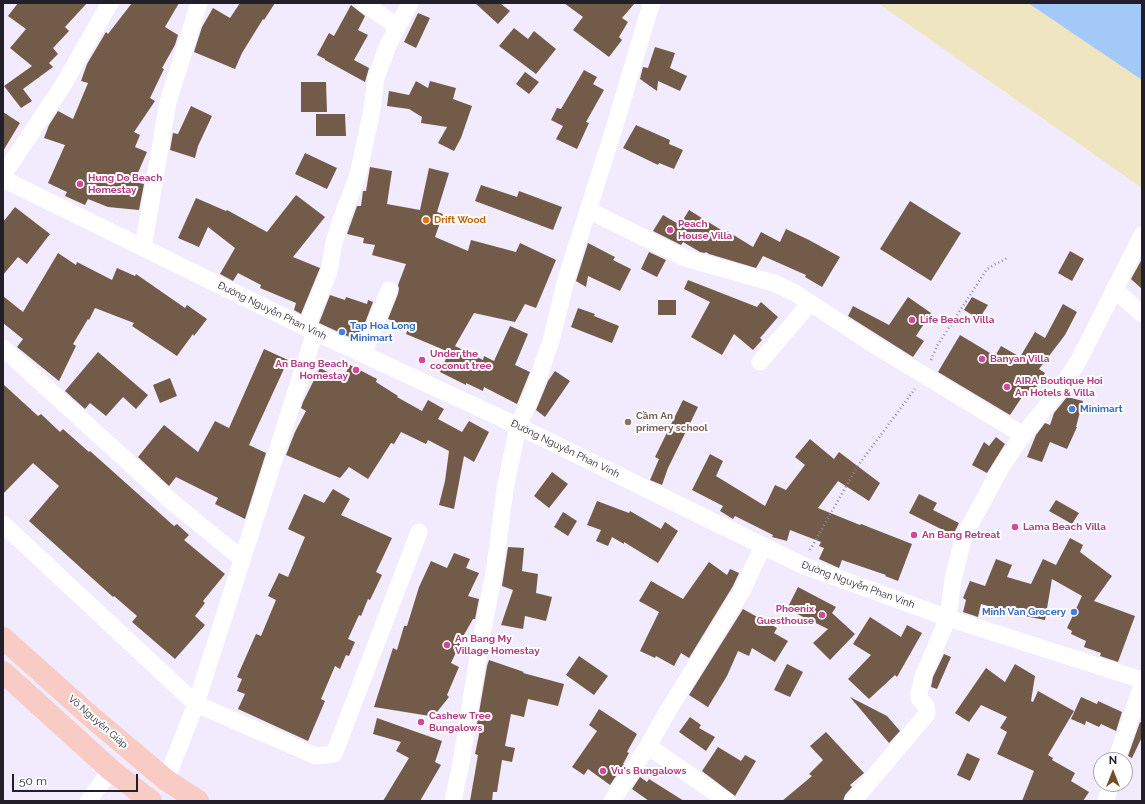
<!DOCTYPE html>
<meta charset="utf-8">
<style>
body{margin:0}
#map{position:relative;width:1145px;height:804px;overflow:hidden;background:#f1ebfd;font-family:Raleway,sans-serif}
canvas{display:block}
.frame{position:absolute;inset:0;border:4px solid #231f2a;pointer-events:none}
.north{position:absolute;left:1093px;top:752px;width:40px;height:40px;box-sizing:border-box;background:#fff;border:1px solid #a7a5aa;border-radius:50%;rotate:0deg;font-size:11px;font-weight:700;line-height:16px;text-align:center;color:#231f2a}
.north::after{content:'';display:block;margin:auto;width:14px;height:18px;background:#6f4f25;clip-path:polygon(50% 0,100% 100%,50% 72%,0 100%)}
.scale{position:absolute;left:12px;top:774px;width:126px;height:18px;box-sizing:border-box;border:2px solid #231f2a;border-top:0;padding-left:5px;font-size:12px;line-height:14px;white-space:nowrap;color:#231f2a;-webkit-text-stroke:3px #fff;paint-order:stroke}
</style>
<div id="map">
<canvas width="1145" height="804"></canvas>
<div class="frame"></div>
<div class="north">N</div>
<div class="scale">50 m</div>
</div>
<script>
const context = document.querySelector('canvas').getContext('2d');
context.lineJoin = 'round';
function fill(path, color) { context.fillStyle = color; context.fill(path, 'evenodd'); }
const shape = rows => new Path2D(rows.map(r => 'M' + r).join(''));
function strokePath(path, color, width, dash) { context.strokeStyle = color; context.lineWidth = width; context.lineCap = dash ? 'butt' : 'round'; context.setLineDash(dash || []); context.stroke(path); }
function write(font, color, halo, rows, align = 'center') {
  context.font = font + ' Raleway,sans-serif'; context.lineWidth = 4; context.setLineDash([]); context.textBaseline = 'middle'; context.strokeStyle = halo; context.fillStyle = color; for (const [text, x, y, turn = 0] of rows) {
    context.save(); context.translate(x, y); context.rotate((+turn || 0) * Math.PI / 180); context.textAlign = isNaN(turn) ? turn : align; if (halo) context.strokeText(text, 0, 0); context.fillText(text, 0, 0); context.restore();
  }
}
const sand = shape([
 [878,3,1028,3,1142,80,1142,188]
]);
const water = shape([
 [1028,3,1142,3,1142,80]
]);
const building = shape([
 [18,3,87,3,65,27,69,31,53,48,58,54,49,63,53,67,23,89,32,101,21,108,4,86,32,66,10,48,26,29,8,16],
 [132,3,179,3,165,27,178,35,175,45,162,68,164,69,150,98,155,101,134,132,140,135,135,147,147,152,134,182,144,184,139,210,108,207,88,199,85,205,65,196,67,192,48,183,65,145,44,138,49,125,58,111,73,119,88,83,81,81,87,64,106,32,108,34],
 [240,3,275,3,264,20,263,19,242,53,235,69,194,52,202,27,213,8,230,18],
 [475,3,500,3,510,11,498,24],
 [564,3,635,3,622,18,628,22,619,37,622,40,609,57,573,30,583,17],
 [351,5,365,16,358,30,368,35,354,60,369,68,365,82,325,60,325,59,317,55,329,33,334,36],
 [418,13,430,18,416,48,404,42],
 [514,28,528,39,534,31,556,49,536,74,499,46],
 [655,47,675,53,670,68,687,76,680,91,658,81,657,91,640,79,643,67,648,68],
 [584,70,597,77,593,84,604,90,586,122,589,123,577,149,556,139,563,126,551,120,557,108,561,109],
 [525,72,539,82,529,94,516,84],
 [416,81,428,88,430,81,456,88,453,99,472,106,461,138,454,151,438,143,447,127,421,123,422,117,409,109,387,106,389,91,409,95],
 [301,82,326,82,327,112,301,112],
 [191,106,212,116,198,146,195,158,170,150,173,133,178,134],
 [3,112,20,123,3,151],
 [316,114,345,114,346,136,316,136],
 [636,125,670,140,669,144,683,150,674,169,659,163,658,165,623,148],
 [305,153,337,168,327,189,295,174],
 [370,167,392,171,387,204,420,210,429,168,449,173,437,212,443,214,435,237,468,251,471,240,516,252,520,243,556,260,536,308,525,304,515,322,474,313,455,346,483,360,484,356,494,361,510,326,528,334,515,365,530,372,517,404,484,387,483,391,466,383,466,385,440,372,449,352,406,334,409,327,388,319,398,294,399,289,398,285,406,264,372,255,375,245,363,243,364,238,347,234,357,206,361,206,363,191,366,191],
 [481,185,517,197,519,191,562,207,553,230,475,201],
 [296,195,325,217,293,257,320,268,301,314,294,310,296,303,260,288,261,285,238,273,233,281,220,274,235,248,208,227,199,247,178,238,196,198,226,211,227,210,267,232],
 [910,201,961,233,931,281,880,249],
 [15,207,50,234,27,264,18,257,3,275,3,222],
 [689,210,726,233,727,231,753,247,761,232,780,242,786,229,809,240,840,257,822,287,805,277,806,275,763,256,756,268,709,254,706,252,705,253,700,252,683,242,681,245,653,231,663,215,680,225],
 [588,243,615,257,613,260,631,269,620,291,588,276,586,287,576,281],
 [1070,251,1084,259,1072,281,1058,273],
 [649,252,666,260,657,277,641,269],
 [58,253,76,265,77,262,112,280,117,268,135,276,136,274,185,308,187,305,207,319,194,336,193,334,177,356,132,326,134,323,95,308,89,320,88,319,73,344,76,346,59,381,17,347,23,339,3,323,3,296,23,312],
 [1142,259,1142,289,1131,279],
 [688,280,757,307,761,302,778,317,760,338,762,340,753,350,734,334,722,355,691,337,710,302,684,289],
 [330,295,345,300,346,297,367,304,368,300,373,302,358,341,319,323],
 [908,297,931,313,916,336,924,341,913,357,848,316,853,306,889,325],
 [972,297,988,305,979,319,964,310],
 [658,300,676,300,676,315,658,315],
 [1063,304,1077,312,1065,335,1039,369,1045,373,1032,394,1026,391,1010,415,938,372,960,335,995,356,1001,346,1020,357,1035,332,1045,338],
 [578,308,595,314,594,316,619,326,612,343,571,327],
 [264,349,288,360,249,445,266,453,245,519,215,504,218,498,176,477,169,486,138,457,164,425,198,452,215,421,229,428],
 [98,352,148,395,136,409,123,397,106,416,90,403,85,409,65,391],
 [350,365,377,379,376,382,398,396,397,397,422,411,428,400,444,409,438,419,462,432,469,421,489,432,474,462,464,456,454,509,439,505,445,481,449,451,428,440,426,444,401,432,394,444,391,443,368,479,349,467,340,478,286,455,295,432,306,411,301,408,303,402,320,368,342,380],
 [555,371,570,381,545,417,536,410,548,381],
 [170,378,177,396,160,403,153,385],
 [3,384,38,416,41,414,60,432,63,429,89,452,90,451,174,526,177,524,189,535,184,540,225,574,203,601,205,603,195,616,205,625,175,659,132,622,137,616,114,596,113,597,29,521,59,486,33,463,3,494],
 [1067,397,1083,401,1076,427,1077,427,1067,449,1050,442,1042,462,1027,457,1036,435,1045,423,1050,425,1054,413],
 [683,400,698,407,668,468,662,485,650,480,659,459,655,457],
 [996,437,1005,444,987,473,972,465,984,442,989,446],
 [810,439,834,459,839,452,880,483,869,501,838,481,818,508,860,525,861,524,912,544,898,581,885,576,886,575,842,560,839,568,819,559,824,548,819,546,821,542,790,530,787,541,772,537,773,535,735,516,733,519,720,511,723,506,692,490,710,454,723,461,716,476,765,506,775,485,786,490,805,465,795,457],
 [552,472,568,484,549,508,534,496],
 [333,489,350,499,341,515,392,538,376,572,382,575,370,600,368,599,361,616,359,615,348,639,355,642,349,656,346,655,340,669,335,666,321,699,325,701,308,741,238,709,245,694,237,691,242,679,237,677,256,634,261,636,276,600,268,596,279,573,288,577,305,537,288,529,304,494,324,503],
 [919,494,937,503,933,510,959,523,953,535,909,513],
 [1056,500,1079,513,1072,524,1049,511],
 [597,501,629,513,630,511,661,529,665,522,678,531,658,563,624,542,624,544,612,537,608,546,596,541,601,530,587,525],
 [563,512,577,521,568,536,554,527],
 [1070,538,1083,545,1080,552,1112,576,1094,601,1135,616,1118,662,1100,656,1101,653,1084,647,1086,641,1071,634,1072,631,1067,628,1082,596,1052,579,1045,620,1025,616,981,604,978,617,963,612,966,600,963,598,970,581,985,586,996,559,1012,565,1007,577,1031,584,1043,559,1056,565],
 [508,547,524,548,522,571,538,574,536,593,552,597,546,621,525,616,523,629,501,625,513,590,502,586],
 [454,553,470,559,466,568,479,573,468,596,479,599,475,619,473,619,461,640,462,640,451,663,459,667,447,695,449,697,437,712,436,717,374,707,393,648,397,650,404,626,407,626,419,587,431,561,447,568],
 [709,562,727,575,730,569,739,573,733,586,689,658,681,653,674,666,656,656,655,658,640,651,659,612,639,601,651,581,683,599],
 [798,587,836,607,832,613,855,634,830,660,813,643,828,629,787,609],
 [743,609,777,628,774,633,788,641,775,662,752,648,749,656,738,651,727,676,708,707,689,695],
 [870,617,901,637,907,625,922,633,897,677,895,675,869,699,848,679,871,655,853,644],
 [944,654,951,657,937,689,931,687,933,677],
 [579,656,608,676,594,695,566,675],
 [489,660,524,672,523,673,564,684,558,706,528,699,524,717,511,714,505,746,515,748,512,762,502,760,497,792,493,792,492,801,470,801,478,755,475,754,481,725,477,724,487,666],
 [787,664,803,672,790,697,774,690],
 [1015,664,1035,676,1031,701,1033,702,1038,691,1074,711,1048,755,1053,758,1052,760,1075,773,1071,781,1089,792,1083,801,1022,801,1034,771,997,754,1007,732,1000,728,1007,717,981,705,969,722,955,713,986,668,1005,682],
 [850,697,887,716,900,731,889,743],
 [1081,697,1097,704,1098,701,1122,712,1116,731,1101,724,1099,727,1086,721,1085,725,1071,719],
 [599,709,637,734,627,752,629,753,623,764,624,764,610,785,588,769,584,775,572,767,597,731,589,725],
 [690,717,701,725,699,728,715,737,706,751,679,732],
 [377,718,442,741,435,762,441,765,420,801,383,801,409,758,396,751,401,742,373,734],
 [1140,722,1142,723,1142,737,1132,758,1128,756],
 [826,732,864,773,850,785,852,787,845,795,843,801,782,801,812,776,809,774,823,760,810,746],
 [718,747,741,761,745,755,756,761,735,796,702,771],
 [967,753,980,759,970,781,957,775],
 [640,777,647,782,649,779,684,801,649,801,632,789]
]);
const path = shape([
 [931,360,937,346,987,269,1007,258],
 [810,550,857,467,915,389]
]);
const minor = shape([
 [363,3,397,26],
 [3,175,62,87,110,3],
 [3,179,315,332,518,426,802,565,948,618,1142,680],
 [588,210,685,258,774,283,795,293,876,346,1023,435],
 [143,248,168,102,199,3],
 [1114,289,1142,314],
 [306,327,329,272,333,247,339,225,358,175,372,110,376,78,388,45,410,3],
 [3,348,171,501,242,559],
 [363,354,389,290],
 [760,362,810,303],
 [3,524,196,704,316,756,334,754,419,532],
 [648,746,727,801],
 [1116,760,1142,686],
 [166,780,196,704,315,332],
 [88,801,111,770],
 [453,801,461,763,479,651,495,567,505,489,518,426,532,395,551,341,567,276,614,129,649,11,652,3],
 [612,801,648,746,666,714,742,591,763,546],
 [853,801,927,714,926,706,919,698,919,693,924,674,948,618,953,579,964,536,1002,466,1020,439,1061,388,1079,360,1142,235],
 [1106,801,1110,784]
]);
const major = shape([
 [3,638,88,714,166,780,198,801],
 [3,672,111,770,151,801]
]);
const markers = [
 [80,184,4,"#d1479c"],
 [426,220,4,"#e8710a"],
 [670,230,4,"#d1479c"],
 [912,320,4,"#d1479c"],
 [342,332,4,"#3f7fe0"],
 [982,359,4,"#d1479c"],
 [422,360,4,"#d1479c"],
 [356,370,4,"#d1479c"],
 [1007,387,4,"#d1479c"],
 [1072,409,4,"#3f7fe0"],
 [628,422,4,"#8d6e63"],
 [1015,527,4,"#d1479c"],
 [914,535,4,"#d1479c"],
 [1074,612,4,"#3f7fe0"],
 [822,615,4,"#d1479c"],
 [447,645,4,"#d1479c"],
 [421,722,4,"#d1479c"],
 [603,771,4,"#d1479c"]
];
const hotelNames = [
 ["Hung Do Beach",88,178],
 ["Homestay",88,190],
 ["Peach",678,224],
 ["House Villa",678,236],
 ["Life Beach Villa",920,320],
 ["Under the",430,354],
 ["coconut tree",430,366],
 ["Banyan Villa",990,359],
 ["An Bang Beach",348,364,"right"],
 ["Homestay",348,376,"right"],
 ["AIRA Boutique Hoi",1015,381],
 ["An Hotels & Villa",1015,393],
 ["Lama Beach Villa",1023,527],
 ["An Bang Retreat",922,535],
 ["Phoenix",814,609,"right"],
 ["Guesthouse",814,621,"right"],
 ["An Bang My",455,639],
 ["Village Homestay",455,651],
 ["Cashew Tree",429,716],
 ["Bungalows",429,728],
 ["Vu's Bungalows",611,771]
];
const foodNames = [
 ["Drift Wood",434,220]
];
const streetNames = [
 ["Đường Nguyễn Phan Vinh",272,311,26],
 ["Đường Nguyễn Phan Vinh",565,449,26],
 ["Đường Nguyễn Phan Vinh",858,585,20],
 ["Võ Nguyên Giáp",98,722,41]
];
const shopNames = [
 ["Tap Hoa Long",350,326],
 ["Minimart",350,338],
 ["Minimart",1080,409],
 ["Minh Van Grocery",1066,612,"right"]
];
const educationNames = [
 ["Cầm An",636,416],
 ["primery school",636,428]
];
fill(sand, '#efe5c0');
fill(water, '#a2c9f7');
fill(building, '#735b4a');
strokePath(path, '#948e9d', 2.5, [1, 3]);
strokePath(minor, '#fff', 17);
strokePath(major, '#f8ccc5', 22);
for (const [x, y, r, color] of markers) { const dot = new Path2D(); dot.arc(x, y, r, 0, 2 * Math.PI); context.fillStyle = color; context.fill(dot); strokePath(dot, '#fff', 1.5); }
write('bold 10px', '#b23c85', '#fff', hotelNames, 'left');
write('bold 10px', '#c56008', '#fff', foodNames, 'left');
write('10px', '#231f2a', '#fff', streetNames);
write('bold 10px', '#366cbe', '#fff', shopNames, 'left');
write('bold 10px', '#785e54', '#fff', educationNames, 'left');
</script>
